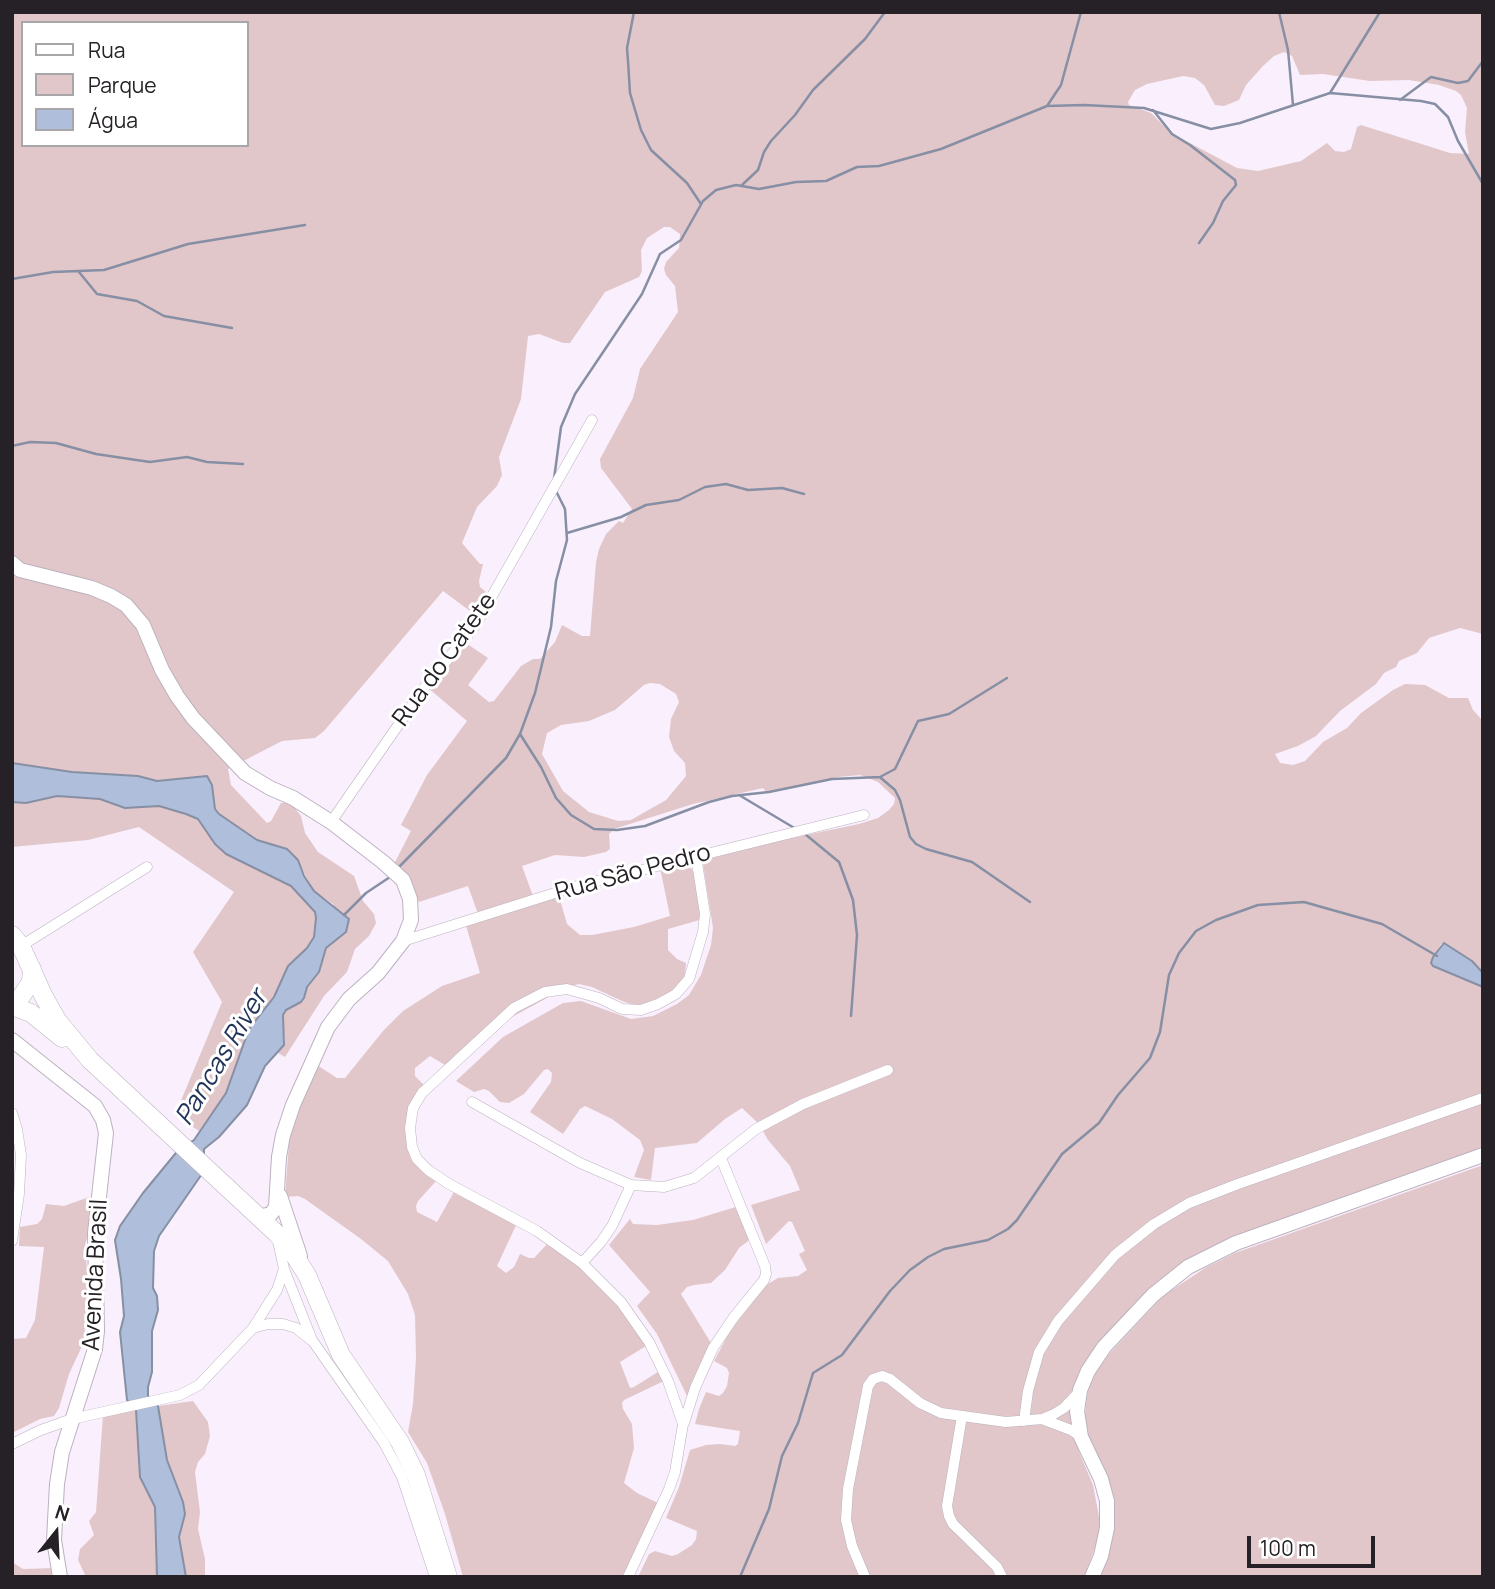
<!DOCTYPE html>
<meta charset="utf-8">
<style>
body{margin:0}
#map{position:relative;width:1495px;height:1589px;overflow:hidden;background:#f9effd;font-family:Manrope,sans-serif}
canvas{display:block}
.frame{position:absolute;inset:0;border:14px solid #252126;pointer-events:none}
.legend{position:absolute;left:21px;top:21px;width:228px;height:126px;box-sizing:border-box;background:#fff;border:2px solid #a8a6a8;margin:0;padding:9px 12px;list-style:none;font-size:21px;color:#252126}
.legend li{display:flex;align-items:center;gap:14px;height:35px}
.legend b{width:35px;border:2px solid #a8a6a8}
.north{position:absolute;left:21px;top:1498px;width:70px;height:70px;-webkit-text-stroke:5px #fff;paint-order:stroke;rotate:18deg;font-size:19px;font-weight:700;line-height:28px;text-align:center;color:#252126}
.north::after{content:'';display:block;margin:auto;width:24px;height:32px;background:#252126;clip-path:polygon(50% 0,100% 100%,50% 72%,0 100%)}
.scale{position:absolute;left:1247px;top:1536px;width:128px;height:32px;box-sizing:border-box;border:4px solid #252126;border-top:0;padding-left:9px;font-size:21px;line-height:24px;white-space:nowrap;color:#252126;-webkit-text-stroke:5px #fff;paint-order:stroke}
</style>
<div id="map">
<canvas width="1495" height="1589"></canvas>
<div class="frame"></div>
<ul class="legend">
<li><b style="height:9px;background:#fff"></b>Rua</li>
<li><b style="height:19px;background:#e2c7ca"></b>Parque</li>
<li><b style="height:19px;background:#afbeda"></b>Água</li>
</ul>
<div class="north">N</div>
<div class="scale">100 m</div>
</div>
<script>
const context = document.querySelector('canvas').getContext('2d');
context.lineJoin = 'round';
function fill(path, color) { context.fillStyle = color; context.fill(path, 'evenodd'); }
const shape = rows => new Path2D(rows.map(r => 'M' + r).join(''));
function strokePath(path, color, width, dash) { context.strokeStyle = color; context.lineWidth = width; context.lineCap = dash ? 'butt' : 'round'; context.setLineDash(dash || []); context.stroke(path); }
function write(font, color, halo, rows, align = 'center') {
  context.font = font + ' Manrope,sans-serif'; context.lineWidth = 6; context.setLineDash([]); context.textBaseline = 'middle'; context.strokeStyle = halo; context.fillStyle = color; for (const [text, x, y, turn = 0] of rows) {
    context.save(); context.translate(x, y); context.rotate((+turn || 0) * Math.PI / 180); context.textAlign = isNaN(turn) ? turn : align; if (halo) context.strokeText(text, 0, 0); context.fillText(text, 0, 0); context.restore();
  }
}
const green = shape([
 [12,12,1483,12,1483,634,1460,628,1429,638,1417,653,1399,661,1396,667,1384,673,1376,684,1340,711,1316,736,1298,746,1275,754,1280,763,1293,765,1305,761,1323,742,1347,728,1361,713,1393,690,1405,684,1425,685,1449,698,1468,698,1473,710,1483,721,1483,973,1472,961,1450,946,1441,944,1431,963,1437,968,1483,987,1483,1151,1230,1241,1099,1346,1074,1433,1079,1452,1093,1485,1100,1522,1097,1542,1084,1577,638,1577,649,1554,655,1551,672,1556,678,1554,692,1545,696,1539,697,1531,666,1518,679,1487,690,1450,706,1445,720,1444,735,1446,738,1444,740,1431,695,1424,699,1409,706,1392,719,1396,723,1393,727,1386,729,1373,727,1368,714,1361,730,1331,766,1285,778,1278,798,1276,807,1270,799,1254,805,1251,792,1222,789,1221,766,1244,751,1205,800,1190,790,1166,768,1140,759,1124,742,1108,725,1119,697,1143,655,1148,651,1180,634,1177,644,1150,640,1140,612,1119,585,1106,580,1109,563,1134,530,1112,551,1082,552,1073,548,1069,544,1070,524,1094,509,1103,500,1102,489,1091,484,1089,474,1092,456,1081,503,1037,563,1003,581,1001,631,1019,653,1016,677,1004,689,995,701,975,711,945,713,928,703,864,705,858,734,850,859,824,878,818,889,810,894,804,895,798,878,782,860,775,838,777,767,793,763,788,693,804,614,829,609,834,610,849,606,852,584,857,555,855,522,866,533,896,557,889,567,924,580,935,592,935,634,927,670,916,660,868,682,864,689,866,693,871,701,895,703,919,668,929,668,950,677,959,686,963,685,975,681,982,670,992,639,1007,622,1001,592,987,579,984,567,987,499,1024,450,1068,430,1056,415,1068,415,1076,428,1089,414,1112,414,1146,437,1180,418,1201,416,1206,417,1212,437,1222,455,1190,518,1221,497,1266,506,1273,514,1267,520,1254,529,1258,534,1258,550,1241,610,1293,646,1346,620,1362,630,1388,634,1387,661,1370,666,1380,624,1400,622,1403,623,1409,632,1424,634,1448,624,1483,637,1493,658,1503,624,1577,463,1577,445,1514,427,1463,408,1432,413,1404,416,1358,415,1315,408,1294,388,1261,361,1239,305,1199,298,1196,285,1197,289,1142,298,1108,317,1065,337,1078,345,1078,383,1031,403,1011,442,986,480,973,464,919,478,914,468,886,419,902,408,877,395,862,411,831,401,825,427,775,467,721,427,687,463,641,488,658,468,685,489,702,494,701,521,666,533,659,540,659,547,651,555,642,562,625,582,636,590,636,596,562,599,549,606,534,619,521,623,523,632,509,601,468,600,459,633,398,640,369,678,312,675,286,666,275,664,269,666,262,679,248,680,234,670,227,664,227,647,238,641,250,642,271,639,277,605,292,570,343,563,343,539,334,528,336,521,399,499,457,502,475,497,486,477,507,462,543,480,564,483,564,479,581,480,587,486,592,470,611,443,591,324,731,315,738,282,741,228,769,231,785,267,823,271,821,281,803,286,803,293,806,301,816,305,833,318,852,354,876,363,901,374,914,376,923,369,936,355,949,347,972,324,996,285,1057,278,1053,284,1045,285,1038,281,1023,283,1015,286,1010,304,998,307,987,319,972,326,948,346,932,333,904,314,891,293,854,287,849,257,840,219,814,215,809,212,785,207,776,157,781,138,776,72,772,12,763],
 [23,23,247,23,247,145,23,145],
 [1284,52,1292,56,1300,75,1323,74,1370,81,1409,80,1439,85,1456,91,1461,95,1467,108,1465,132,1469,154,1450,153,1361,125,1357,127,1351,149,1344,152,1335,151,1327,143,1301,161,1258,171,1237,168,1171,133,1151,113,1129,105,1128,102,1135,90,1147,84,1183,76,1195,78,1204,85,1215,105,1224,106,1239,100,1246,85,1263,66,1274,56],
 [650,683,660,684,676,694,679,702,671,719,669,737,674,751,685,763,686,776,666,800,631,820,618,821,589,812,563,791,542,754,547,733,561,725,589,721,615,710,644,685],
 [57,796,100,799,125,808,159,806,186,814,198,819,215,844,226,854,291,886,315,912,317,924,314,937,307,948,288,966,274,997,249,1029,226,1093,199,1131,175,1115,222,1002,193,952,234,892,139,827,88,840,12,847,12,802,26,803],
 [1483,1165,1483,1577,1098,1577,1109,1546,1086,1430,1085,1414,1088,1389,1094,1375,1109,1354,1163,1296,1205,1268,1235,1253],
 [89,1197,92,1198,95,1211,85,1245,88,1283,84,1342,69,1374,59,1408,54,1416,40,1419,12,1433,12,1339,26,1338,35,1320,44,1247,19,1246,20,1227,37,1224,42,1219,46,1204,64,1206],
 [739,1206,752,1238,739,1248,725,1270,711,1283,694,1285,687,1287,681,1294,711,1343,690,1396,687,1396,657,1334,637,1306,650,1292,609,1245,630,1219,633,1224,657,1225,693,1220],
 [193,1401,208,1422,210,1436,205,1454,198,1462,195,1472,200,1512,198,1529,205,1559,205,1577,186,1577,179,1537,185,1514,183,1502,167,1460,158,1406],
 [136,1410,140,1477,155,1507,157,1577,86,1577,78,1560,80,1549,94,1535,89,1521,96,1512,103,1415],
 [12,1562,23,1569,55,1568,57,1577,12,1577]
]);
const water = shape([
 [12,763,72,772,138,776,157,781,207,776,212,785,215,809,219,814,257,840,287,849,298,860,304,876,314,891,349,919,346,932,326,948,319,972,307,987,304,998,301,1002,286,1010,283,1015,284,1045,265,1066,247,1105,219,1137,204,1149,204,1171,159,1236,154,1251,153,1288,157,1296,158,1310,152,1331,152,1372,148,1387,148,1396,158,1406,167,1460,183,1502,185,1514,179,1537,186,1577,157,1577,155,1507,140,1477,136,1410,127,1400,120,1332,124,1316,121,1279,115,1240,120,1226,143,1193,180,1148,194,1140,226,1093,249,1029,274,997,288,966,307,948,314,937,316,918,315,912,291,886,226,854,215,844,198,819,186,814,159,806,125,808,100,799,57,796,26,803,12,802,12,763],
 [1444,943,1472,961,1483,973,1483,987,1433,966,1431,963,1433,957,1444,943]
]);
const stream = shape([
 [634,12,627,48,628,61,630,93,641,130,651,150,687,183,701,204],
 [1279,12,1288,50,1293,105],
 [1330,93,1380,12],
 [1400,100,1431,77,1458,83,1468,81,1483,61],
 [1047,106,1061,85,1081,12],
 [1153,110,1172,134,1190,145,1235,180,1236,185,1223,201,1213,223,1199,243],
 [742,185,758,170,764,152,771,141,795,115,813,90,865,39,885,12],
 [79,272,97,294,137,301,164,316,232,328],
 [12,279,53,272,104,270,188,244,305,225],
 [12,446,30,442,56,443,96,454,150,462,187,457,207,462,243,464],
 [554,479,561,427,575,394,642,294,660,254,681,240,703,201,716,190,736,185,759,189,796,182,826,181,857,167,879,166,941,149,1047,106,1084,105,1144,108,1211,129,1240,123,1330,93,1421,101,1435,104,1448,117,1458,141,1483,184],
 [567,533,621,517,646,505,679,500,705,487,726,484,748,490,782,488,804,494],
 [520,734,541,767,556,798,571,815,594,829,617,830,645,826,709,802,732,796,769,792,832,779,880,777,895,769,918,721,949,714,1007,678],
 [881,778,895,790,900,800,910,837,916,844,926,849,972,862,1030,902],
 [739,795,796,829],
 [805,834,839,862,853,900,857,935,851,1016],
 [397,869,506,758,520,734,535,693,551,627,556,581,567,540,565,509,557,493],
 [344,915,366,893,390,877],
 [740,1577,769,1509,782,1456,798,1423,813,1373,842,1355,890,1291,910,1270,928,1257,944,1249,988,1240,1008,1229,1017,1220,1062,1154,1099,1123,1118,1095,1150,1058,1160,1032,1169,975,1179,953,1196,931,1216,920,1258,905,1304,902,1382,924,1437,956]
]);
const street = shape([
 [331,822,424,688,475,626,592,420],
 [403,941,577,886,864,815],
 [21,946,147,867],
 [472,1102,580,1163,631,1185,664,1187,694,1178,756,1129,803,1104,888,1070],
 [12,1113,17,1129,21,1155,19,1194,12,1241],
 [582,1263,601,1242,612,1226,631,1185],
 [284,1269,312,1340,384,1443,402,1477,435,1577],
 [253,1328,277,1290,284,1269,278,1241],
 [962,1416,947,1506,949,1516,953,1524,997,1567,1002,1577],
 [1042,1419,1071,1430,1081,1437],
 [1024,1421,1028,1391,1039,1352,1058,1321,1115,1255,1154,1224,1189,1203,1238,1184,1483,1098],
 [684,1423,695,1388,713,1348,734,1317,764,1280,766,1274,765,1266,721,1158],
 [12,1444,41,1430,72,1419,180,1395,199,1385,253,1328,268,1324,283,1324,296,1328,311,1340],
 [628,1577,669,1489,675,1472,683,1424,668,1381,649,1342,621,1302,582,1263,537,1231,449,1184,428,1170,417,1159,412,1147,410,1128,413,1108,422,1093,514,1008,545,992,567,989,599,998,622,1009,641,1010,658,1004,676,994,689,979,703,932,705,914,696,856],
 [865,1577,852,1546,846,1520,848,1489,868,1386,873,1379,882,1376,890,1379,920,1403,941,1413,1006,1422,1042,1419,1054,1414,1064,1408,1080,1391]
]);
const secondary = shape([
 [12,563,20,570,92,588,111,596,126,605,143,625,162,670,177,696,193,718,245,773,270,788,293,798,331,822,383,862,403,880,410,899,411,920,403,941,378,973,349,999,328,1027,293,1105,283,1135,279,1157,276,1207,271,1214,258,1217],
 [12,1040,95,1106,103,1120,106,1133,95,1233,97,1331,95,1349,62,1452,57,1484,54,1540,60,1577],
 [280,1196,300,1256],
 [1092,1577,1101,1556,1107,1528,1107,1501,1101,1479,1081,1437,1077,1411,1080,1390,1088,1371,1104,1347,1153,1295,1188,1267,1236,1243,1483,1155]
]);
const highway = shape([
 [12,935,21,946,43,995,57,1020,90,1060,276,1233,291,1250,307,1275,341,1355,400,1442,416,1475,448,1577],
 [12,1006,31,1013,62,1038],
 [14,1007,31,982,32,969]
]);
const streetNames = [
 ["Rua do Catete",445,660,-54],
 ["Rua São Pedro",633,873,-15],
 ["Avenida Brasil",96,1275,-87]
];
const waterNames = [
 ["Pancas River",222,1058,-59]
];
fill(green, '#e2c7ca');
fill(water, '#afbeda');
strokePath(water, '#868fa4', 2);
strokePath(stream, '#868fa4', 2.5);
strokePath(street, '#bcb2bf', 11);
strokePath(secondary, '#bcb2bf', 16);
strokePath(highway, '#bcb2bf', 19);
strokePath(street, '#fff', 10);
strokePath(secondary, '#fff', 14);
strokePath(highway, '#fff', 18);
write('24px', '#252126', '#fff', streetNames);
write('italic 26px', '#1f3359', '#fff', waterNames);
</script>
